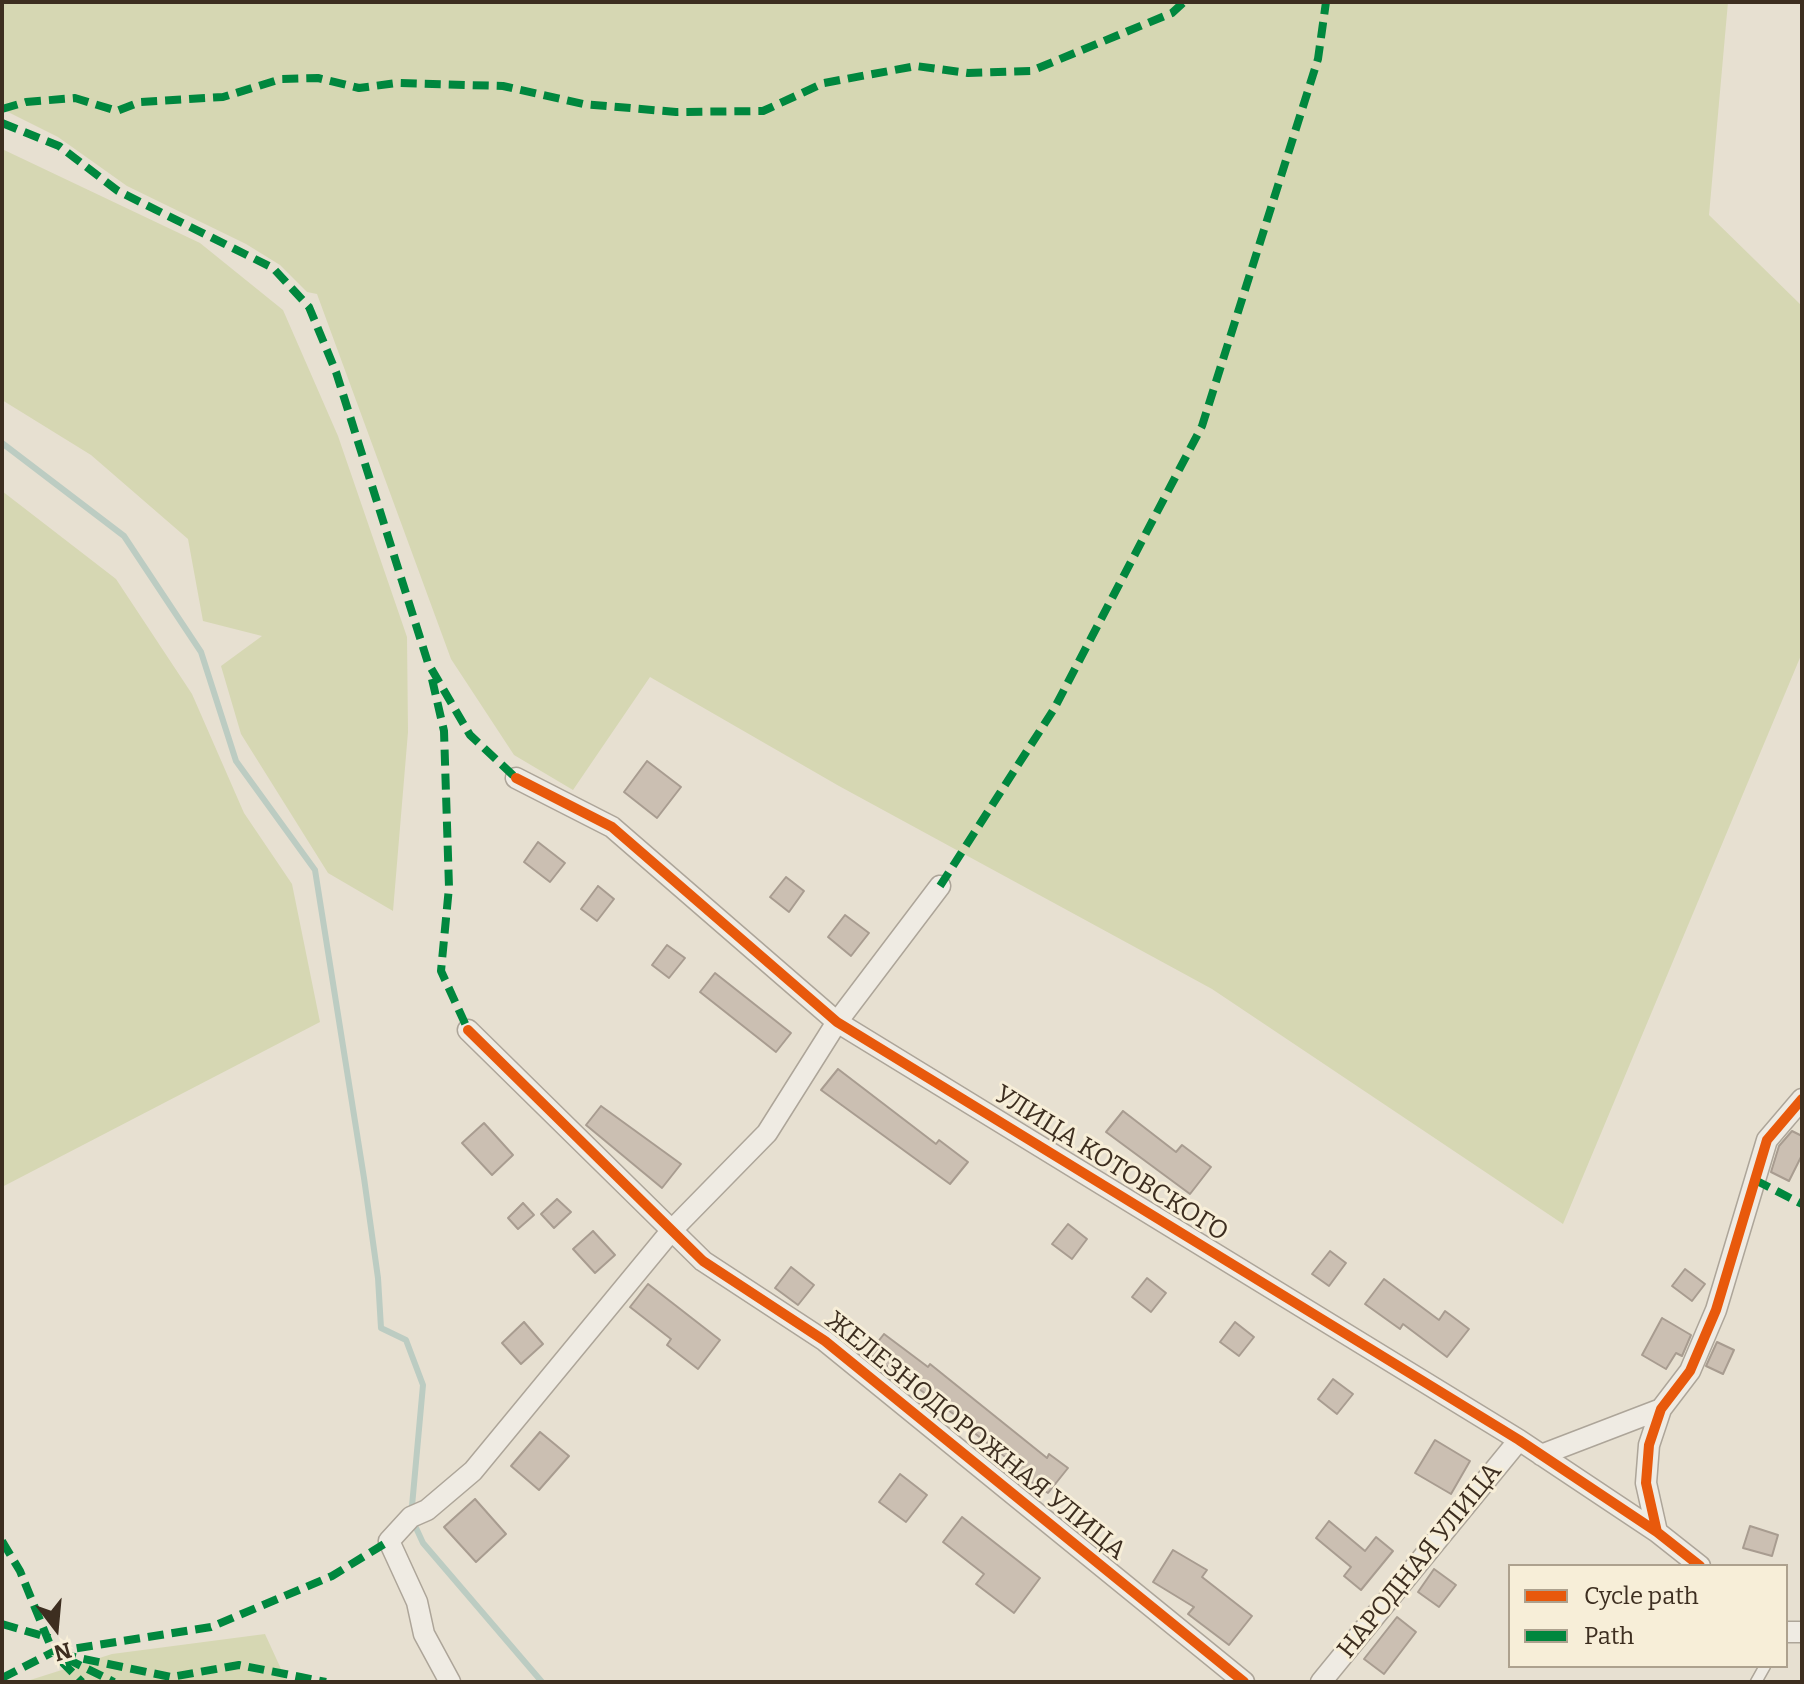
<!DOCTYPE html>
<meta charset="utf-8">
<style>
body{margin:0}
#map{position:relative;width:1804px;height:1684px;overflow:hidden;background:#e7e0d1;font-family:Bitter,serif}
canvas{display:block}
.frame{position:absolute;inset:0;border:4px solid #3d2e20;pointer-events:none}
.legend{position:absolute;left:1508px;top:1564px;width:280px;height:104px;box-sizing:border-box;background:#f7eed8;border:2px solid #ada18e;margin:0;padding:10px 14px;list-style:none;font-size:24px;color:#3d2e20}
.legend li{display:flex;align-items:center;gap:16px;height:40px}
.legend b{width:40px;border:2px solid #ada18e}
.north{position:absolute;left:16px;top:1588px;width:80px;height:80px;-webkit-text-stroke:6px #f7eed8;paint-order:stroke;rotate:164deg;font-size:22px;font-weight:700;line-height:32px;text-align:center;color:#3d2e20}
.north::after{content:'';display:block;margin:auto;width:28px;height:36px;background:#3d2e20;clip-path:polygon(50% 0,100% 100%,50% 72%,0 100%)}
</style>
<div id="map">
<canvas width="1804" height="1684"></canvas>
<div class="frame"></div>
<ul class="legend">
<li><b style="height:10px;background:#e8590c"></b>Cycle path</li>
<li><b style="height:10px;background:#00873e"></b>Path</li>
</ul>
<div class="north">N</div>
</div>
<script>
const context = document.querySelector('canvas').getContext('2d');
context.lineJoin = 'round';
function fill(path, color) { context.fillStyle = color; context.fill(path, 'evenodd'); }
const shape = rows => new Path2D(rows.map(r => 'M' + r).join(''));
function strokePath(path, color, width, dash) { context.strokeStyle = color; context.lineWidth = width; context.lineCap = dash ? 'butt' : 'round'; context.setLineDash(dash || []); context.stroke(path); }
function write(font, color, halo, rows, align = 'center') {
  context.font = font + ' Bitter,serif'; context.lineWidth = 6; context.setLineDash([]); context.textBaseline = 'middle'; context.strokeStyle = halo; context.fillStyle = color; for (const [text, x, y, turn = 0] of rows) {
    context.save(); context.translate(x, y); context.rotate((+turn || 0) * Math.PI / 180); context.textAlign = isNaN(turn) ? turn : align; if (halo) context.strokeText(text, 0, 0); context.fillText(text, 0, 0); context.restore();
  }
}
const green = shape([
 [2,2,1728,2,1709,215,1802,306,1802,653,1563,1224,1212,989,839,786,650,677,573,790,514,755,451,659,317,294,307,292,280,265,246,244,127,186,58,137,2,109],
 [2,149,200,243,283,310,338,436,407,637,408,732,393,911,328,873,241,734,221,666,262,636,203,621,188,539,91,455,2,400],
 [2,491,116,579,192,694,244,813,292,884,320,1022,2,1187],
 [265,1634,287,1682,24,1682,112,1654]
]);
const stream = shape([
 [2,443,124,536,201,652,236,761,315,870,364,1178,378,1278,381,1328,406,1340,423,1385,411,1517,423,1543,542,1682]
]);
const building = shape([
 [647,761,681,787,657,818,624,792,647,761],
 [538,842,565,863,550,882,524,862,538,842],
 [786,877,804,891,789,912,770,897,786,877],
 [598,886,614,899,597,921,581,909,598,886],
 [845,915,869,933,851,956,828,937,845,915],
 [667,945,685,958,669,978,652,965,667,945],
 [715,973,791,1033,776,1052,700,992,715,973],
 [838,1069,936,1144,939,1140,968,1162,950,1184,821,1090,838,1069],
 [601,1106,681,1164,662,1188,586,1125,601,1106],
 [1123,1111,1176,1152,1182,1145,1211,1167,1190,1194,1106,1132,1123,1111],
 [484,1123,513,1155,492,1175,462,1143,484,1123],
 [1792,1131,1802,1136,1802,1155,1789,1181,1771,1172,1779,1146,1792,1131],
 [557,1199,571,1212,554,1228,541,1214,557,1199],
 [523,1203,534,1215,518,1229,508,1218,523,1203],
 [1068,1224,1087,1239,1072,1259,1052,1244,1068,1224],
 [593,1231,615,1255,595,1273,573,1249,593,1231],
 [1330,1251,1346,1263,1329,1286,1312,1274,1330,1251],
 [791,1267,814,1285,798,1305,775,1288,791,1267],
 [1685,1269,1705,1284,1692,1301,1672,1286,1685,1269],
 [1147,1278,1166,1293,1151,1312,1132,1297,1147,1278],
 [1384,1279,1439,1320,1445,1311,1469,1329,1447,1357,1403,1324,1400,1329,1365,1304,1384,1279],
 [648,1284,720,1340,698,1369,667,1345,671,1339,630,1307,648,1284],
 [1662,1318,1691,1335,1682,1356,1676,1353,1666,1369,1642,1355,1662,1318],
 [524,1322,543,1344,521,1364,502,1343,524,1322],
 [1235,1322,1254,1337,1239,1356,1220,1342,1235,1322],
 [884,1334,928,1367,930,1364,1047,1458,1049,1454,1068,1468,1048,1493,1010,1468,1013,1463,964,1425,966,1423,869,1353,884,1334],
 [1717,1342,1734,1350,1723,1374,1706,1366,1717,1342],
 [1333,1379,1353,1394,1337,1414,1318,1399,1333,1379],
 [540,1432,569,1456,539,1490,511,1466,540,1432],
 [1435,1440,1470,1461,1451,1494,1415,1473,1435,1440],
 [900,1474,927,1495,906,1522,879,1502,900,1474],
 [475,1499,506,1534,476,1562,444,1527,475,1499],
 [962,1517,1040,1578,1014,1613,976,1584,984,1574,943,1542,962,1517],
 [1329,1521,1365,1551,1376,1537,1393,1551,1361,1590,1344,1576,1351,1567,1316,1538,1329,1521],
 [1750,1526,1778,1535,1772,1556,1743,1548,1750,1526],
 [1173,1550,1207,1570,1202,1577,1252,1616,1229,1645,1188,1614,1194,1607,1153,1582,1173,1550],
 [1434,1569,1456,1585,1439,1607,1418,1592,1434,1569],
 [1397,1617,1416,1632,1384,1674,1364,1659,1397,1617]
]);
const lane = shape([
 [1756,1682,1765,1666]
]);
const street = shape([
 [516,778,612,827,837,1022,1519,1440,1657,1532,1700,1566],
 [468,1030,703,1261,825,1341,1244,1682],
 [1541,1455,1661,1409],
 [1657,1532,1646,1483,1649,1445,1661,1409,1690,1371,1716,1310,1767,1140,1802,1099],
 [1786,1632,1802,1632],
 [450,1682,424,1634,417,1602,389,1541,411,1517,427,1510,473,1471,671,1231,767,1133,837,1022,940,886],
 [1321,1682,1519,1440]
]);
const quiet = shape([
 [2,109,26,102,75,98,117,111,140,102,223,97,281,79,318,78,359,88,397,83,503,86,583,104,676,112,763,111,824,83,916,66,968,73,1031,71,1172,13,1184,2],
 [2,123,59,146,118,191,273,268,309,307,336,372,428,663,470,735,516,778],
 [432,679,444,731,449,887,441,971,468,1030],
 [940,886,1054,709,1202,426,1318,59,1326,2],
 [1755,1180,1802,1204],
 [2,1541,20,1571,53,1652],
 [2,1624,50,1638],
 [53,1652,211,1627,332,1576,389,1541],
 [60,1654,171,1677,239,1665,326,1682],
 [61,1661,82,1682],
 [2,1678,53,1652,114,1682]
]);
const cycleway = shape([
 [516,778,612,827,837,1022,1519,1440,1657,1532,1700,1566],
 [468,1030,703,1261,825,1341,1244,1682],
 [1657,1532,1646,1483,1649,1445,1661,1409,1690,1371,1716,1310,1767,1140,1802,1099]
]);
const streetNames = [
 ["УЛИЦА КОТОВСКОГО",1111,1164,32],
 ["ЖЕЛЕЗНОДОРОЖНАЯ УЛИЦА",975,1436,39],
 ["НАРОДНАЯ УЛИЦА",1420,1561,-51]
];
fill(green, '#d6d7b3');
strokePath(stream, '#bcccc2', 6);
fill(building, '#cbbfb2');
strokePath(building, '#a89c90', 2);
strokePath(lane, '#ada599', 13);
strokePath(street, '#ada599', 23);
strokePath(lane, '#efebe3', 10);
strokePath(street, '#efebe3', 20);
strokePath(quiet, '#00873e', 8, [16, 8]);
strokePath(cycleway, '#e8590c', 10);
write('26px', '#3d2e20', '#f7eed8', streetNames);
</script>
